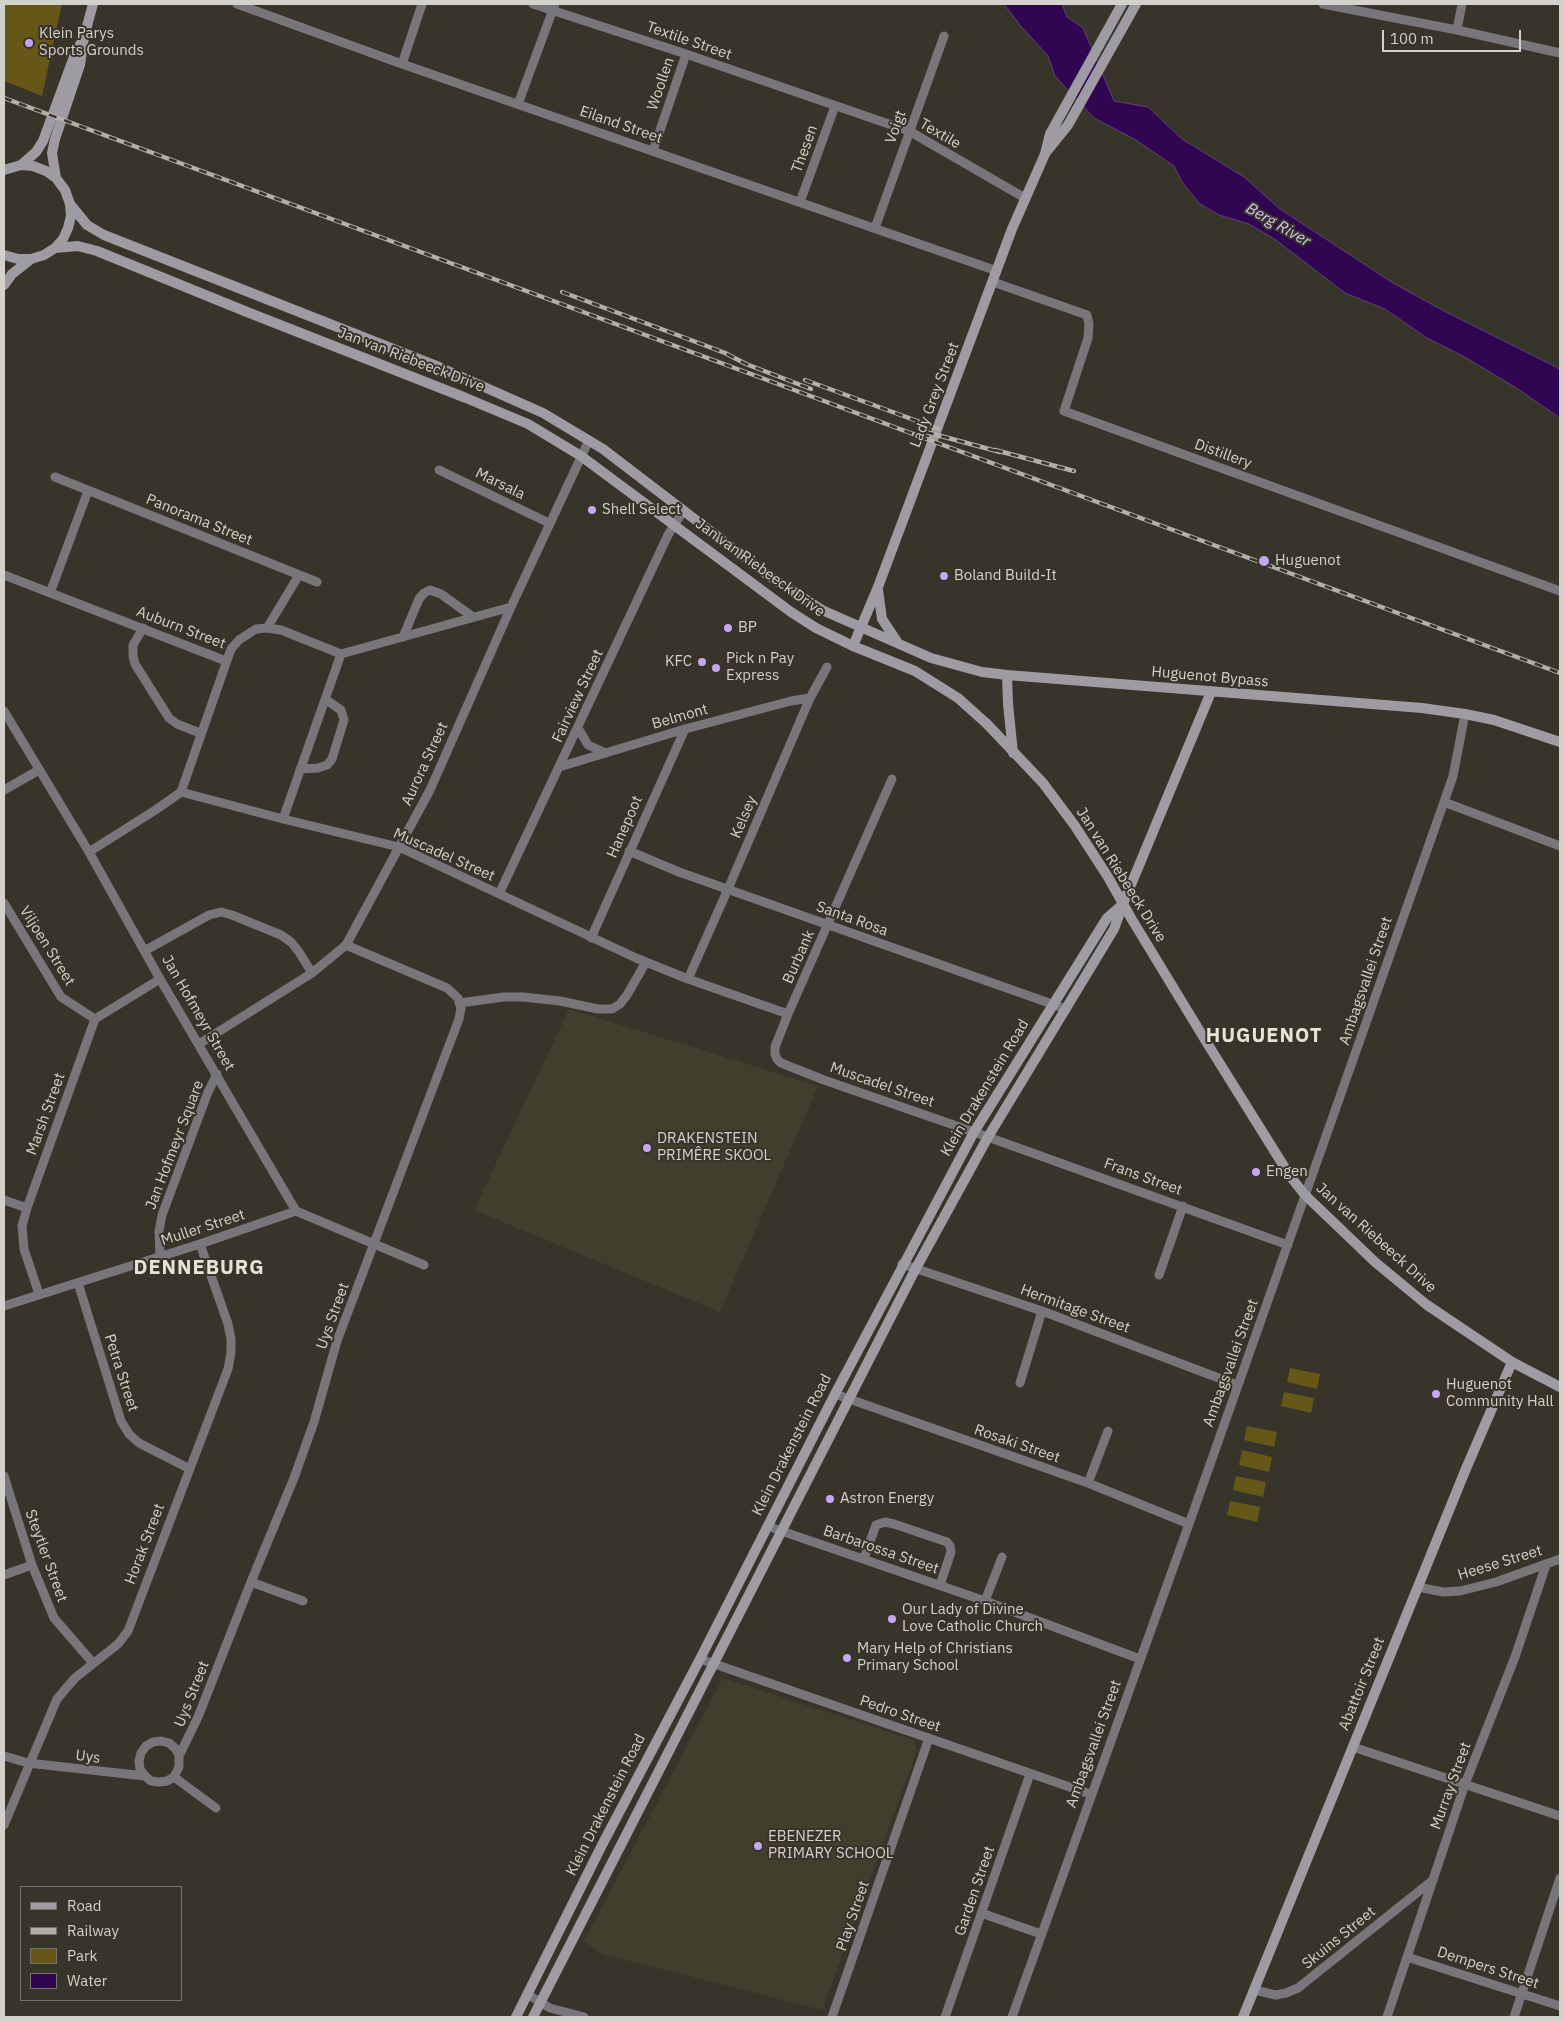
<!DOCTYPE html>
<meta charset="utf-8">
<style>
body{margin:0}
#map{position:relative;width:1564px;height:2021px;overflow:hidden;background:#37342a;font-family:"IBM Plex Sans",sans-serif}
canvas{display:block}
.frame{position:absolute;inset:0;border:5px solid #d3d1cb;pointer-events:none}
.legend{position:absolute;left:20px;top:1886px;width:162px;height:115px;box-sizing:border-box;background:#37342a;border:1px solid #75736a;margin:0;padding:6px 9px;list-style:none;font-size:15px;color:#d3d1cb}
.legend li{display:flex;align-items:center;gap:10px;height:25px}
.legend b{width:25px;border:1px solid #75736a}
.scale{position:absolute;left:1382px;top:30px;width:139px;height:22px;box-sizing:border-box;border:2px solid #d3d1cb;border-top:0;padding-left:6px;font-size:15px;line-height:18px;white-space:nowrap;color:#d3d1cb;-webkit-text-stroke:4px #37342a;paint-order:stroke}
</style>
<div id="map">
<canvas width="1564" height="2021"></canvas>
<div class="frame"></div>
<ul class="legend">
<li><b style="height:6px;background:#9e9ba3"></b>Road</li>
<li><b style="height:6px;background:#b2b0a9"></b>Railway</li>
<li><b style="height:14px;background:#645718"></b>Park</li>
<li><b style="height:14px;background:#300551"></b>Water</li>
</ul>
<div class="scale">100 m</div>
</div>
<script>
const context = document.querySelector('canvas').getContext('2d');
context.lineJoin = 'round';
function fill(path, color) { context.fillStyle = color; context.fill(path, 'evenodd'); }
const shape = rows => new Path2D(rows.map(r => 'M' + r).join(''));
function strokePath(path, color, width, dash) { context.strokeStyle = color; context.lineWidth = width; context.lineCap = dash ? 'butt' : 'round'; context.setLineDash(dash || []); context.stroke(path); }
function write(font, color, halo, rows, align = 'center') {
  context.font = font + ' "IBM Plex Sans",sans-serif'; context.lineWidth = 4; context.setLineDash([]); context.textBaseline = 'middle'; context.strokeStyle = halo; context.fillStyle = color; for (const [text, x, y, turn = 0] of rows) {
    context.save(); context.translate(x, y); context.rotate((+turn || 0) * Math.PI / 180); context.textAlign = isNaN(turn) ? turn : align; if (halo) context.strokeText(text, 0, 0); context.fillText(text, 0, 0); context.restore();
  }
}
const built = shape([
 [569,1009,818,1086,720,1312,474,1210],
 [723,1678,913,1740,917,1751,822,2010,602,1954,584,1941]
]);
const green = shape([
 [4,4,62,4,42,96,4,81],
 [1290,1368,1320,1374,1317,1389,1287,1382],
 [1284,1392,1314,1398,1311,1413,1281,1406],
 [1247,1426,1277,1432,1274,1447,1244,1440],
 [1242,1450,1272,1457,1269,1472,1239,1465],
 [1236,1476,1266,1482,1263,1497,1233,1490],
 [1230,1501,1260,1507,1257,1522,1227,1515]
]);
const water = shape([
 [1004,4,1062,4,1067,17,1083,28,1114,101,1148,107,1182,139,1244,177,1280,209,1393,283,1444,311,1556,367,1560,370,1560,418,1515,387,1463,356,1427,338,1385,309,1345,293,1276,240,1249,224,1219,215,1200,204,1182,182,1174,166,1136,140,1094,118,1055,76,1048,56,1020,25,1004,4]
]);
const street = shape([
 [237,4,402,64,997,271],
 [533,4,686,54,909,131,1025,198],
 [1323,4,1457,30,1560,53],
 [1457,30,1462,4],
 [402,64,422,4],
 [518,104,555,4],
 [653,151,686,54],
 [800,202,835,106],
 [875,228,944,36],
 [993,282,1087,315,1089,324,1088,338,1064,411,1560,591],
 [439,470,549,523],
 [55,477,317,582],
 [4,575,226,661],
 [50,593,88,491],
 [143,628,133,645,133,656,135,664,169,718,177,724,200,733],
 [267,628,299,575],
 [403,637,419,599,424,593,430,590,441,594,473,617],
 [4,711,89,852,160,979,296,1211,424,1265],
 [578,728,588,745,606,753],
 [559,767,685,729,791,701,810,698],
 [300,769,318,768,327,765,332,759,344,720,341,710,325,699],
 [892,779,788,1014,775,1047,775,1054,777,1059,781,1063,824,1080,974,1132,1288,1245],
 [4,790,39,770],
 [181,792,231,649,239,640,256,629,267,628,281,630,341,654,511,607],
 [1444,802,1560,846],
 [283,819,341,654],
 [629,851,679,872,1066,1009],
 [89,852,157,809,181,792,283,819,399,847,636,958,688,979,788,1014],
 [499,894,668,535,683,511],
 [4,903,61,997,95,1019],
 [591,938,685,729],
 [146,950,209,915,221,912,232,915,281,935,291,942,299,952,312,973],
 [688,979,728,889,810,698,827,667],
 [459,1003,504,997,523,997,560,1001,598,1009,612,1009,620,1004,627,995,646,962],
 [199,1044,312,973,346,945,430,790,511,607,589,440],
 [4,1200,27,1208],
 [160,1256,159,1231,162,1215,208,1092,217,1074],
 [902,1264,1042,1311,1237,1385],
 [1159,1275,1183,1206],
 [78,1283,121,1421,129,1434,139,1443,188,1468],
 [39,1294,24,1249,22,1226,27,1208,95,1019,160,979],
 [4,1306,200,1244,296,1211],
 [1020,1383,1042,1311],
 [835,1394,1088,1483,1189,1524],
 [4,1476,32,1565,54,1618,93,1663],
 [1088,1483,1108,1431],
 [767,1526,985,1601,1140,1659],
 [864,1558,876,1525,885,1522,894,1524,947,1542,950,1546,951,1552,940,1585],
 [4,1575,32,1565],
 [251,1582,303,1601],
 [1418,1587,1443,1592,1460,1591,1496,1582,1560,1559],
 [985,1601,1002,1557],
 [700,1659,1090,1794],
 [1353,1747,1560,1816],
 [4,1756,28,1763,145,1776],
 [179,1756,176,1749,169,1743,161,1741,153,1742,146,1746,141,1753,139,1761,140,1769,145,1776,151,1781,159,1782,167,1781,174,1777,179,1767,179,1756,198,1717,251,1582,294,1478,314,1422,337,1341,459,1019,461,1008,458,998,447,988,346,945],
 [174,1777,216,1808],
 [4,1825,57,1699,75,1678,118,1644,128,1631,228,1369,231,1353,231,1339,228,1324,200,1244],
 [981,1913,1041,1934],
 [1407,1957,1560,2006],
 [1254,1990,1276,1995,1286,1993,1298,1988,1433,1880],
 [527,1994,550,2008,584,2017],
 [832,2017,929,1738],
 [945,2017,1030,1774],
 [1012,2017,1189,1524,1444,802,1453,776,1465,714],
 [1387,2017,1465,1784,1515,1657,1546,1565],
 [1514,2017,1560,1878]
]);
const secondary = shape([
 [1047,151,1068,125,1136,4],
 [21,165,36,152,43,141,75,54,81,43],
 [4,170,21,165,33,166,46,171,56,178,65,190,70,204,71,216,68,228,63,239,55,248,44,255,31,259,18,259,4,255],
 [56,178,52,153,55,139,80,65,84,37,93,4],
 [70,204,87,225,104,235,439,367,543,413,603,449,769,576,822,610,931,658,982,672,1007,675,1422,708,1465,714,1494,720,1560,742],
 [55,248,78,246,97,251,247,312,466,398,528,424,581,456,791,612,816,628,853,646,915,671,958,698,987,724,1043,783,1075,826,1108,877,1131,918,1207,1043,1290,1176,1305,1195,1375,1262,1427,1305,1512,1362,1560,1387],
 [4,285,12,274,31,259],
 [878,590,882,619,898,643],
 [853,646,878,587,1012,229,1045,154,1050,134,1122,4],
 [1007,675,1008,704,1013,753],
 [516,2017,602,1845,700,1659,835,1394,974,1132,1107,918,1122,905],
 [533,2017,916,1268,988,1137,1114,929,1123,904,1211,692],
 [1243,2017,1465,1471,1512,1362]
]);
const rail = shape([
 [4,98,1560,673],
 [562,292,688,339,725,353,746,364,811,389],
 [805,380,939,429],
 [926,432,1000,452],
 [995,450,1074,471]
]);
const markers = [
 [29,43,5,"#c5a6f0"],
 [592,510,5,"#c5a6f0"],
 [1264,561,6,"#c5a6f0"],
 [944,576,5,"#c5a6f0"],
 [728,628,5,"#c5a6f0"],
 [702,662,5,"#c5a6f0"],
 [716,668,5,"#c5a6f0"],
 [647,1148,5,"#c5a6f0"],
 [1256,1172,5,"#c5a6f0"],
 [1436,1394,5,"#c5a6f0"],
 [830,1499,5,"#c5a6f0"],
 [892,1619,5,"#c5a6f0"],
 [847,1658,5,"#c5a6f0"],
 [758,1846,5,"#c5a6f0"]
];
const poiNames = [
 ["Klein Parys",39,34],
 ["Sports Grounds",39,51],
 ["Shell Select",602,510],
 ["Huguenot",1275,561],
 ["Boland Build-It",954,576],
 ["BP",738,628],
 ["Pick n Pay",726,659],
 ["Express",726,676],
 ["KFC",692,662,"right"],
 ["DRAKENSTEIN",657,1139],
 ["PRIMÊRE SKOOL",657,1156],
 ["Engen",1266,1172],
 ["Huguenot",1446,1385],
 ["Community Hall",1446,1402],
 ["Astron Energy",840,1499],
 ["Our Lady of Divine",902,1610],
 ["Love Catholic Church",902,1627],
 ["Mary Help of Christians",857,1649],
 ["Primary School",857,1666],
 ["EBENEZER",768,1837],
 ["PRIMARY SCHOOL",768,1854]
];
const streetNames = [
 ["Textile Street",689,41,19],
 ["Woollen",661,84,-71],
 ["Eiland Street",621,125,19],
 ["Voigt",896,127,-70],
 ["Textile",940,134,30],
 ["Thesen",805,149,-70],
 ["Jan van Riebeeck Drive",411,360,21],
 ["Lady Grey Street",935,395,-69],
 ["Distillery",1223,454,20],
 ["Marsala",500,484,26],
 ["Panorama Street",199,520,22],
 ["Jan van Riebeeck Drive",760,568,36],
 ["Auburn Street",181,628,21],
 ["Huguenot Bypass",1210,677,5],
 ["Fairview Street",578,696,-65],
 ["Belmont",680,717,-16],
 ["Aurora Street",425,764,-65],
 ["Kelsey",744,817,-67],
 ["Hanepoot",625,827,-66],
 ["Muscadel Street",444,855,24],
 ["Jan van Riebeeck Drive",1121,875,58],
 ["Santa Rosa",852,919,20],
 ["Viljoen Street",47,946,58],
 ["Burbank",799,957,-66],
 ["Ambagsvallei Street",1366,981,-71],
 ["Jan Hofmeyr Street",198,1013,60],
 ["Muscadel Street",882,1085,19],
 ["Klein Drakenstein Road",985,1088,-59],
 ["Marsh Street",46,1114,-70],
 ["Jan Hofmeyr Square",175,1145,-69],
 ["Frans Street",1143,1177,20],
 ["Muller Street",203,1228,-18],
 ["Jan van Riebeeck Drive",1376,1238,42],
 ["Hermitage Street",1075,1309,20],
 ["Uys Street",333,1316,-70],
 ["Ambagsvallei Street",1231,1363,-70],
 ["Petra Street",121,1373,72],
 ["Rosaki Street",1017,1444,19],
 ["Klein Drakenstein Road",792,1445,-63],
 ["Horak Street",145,1544,-69],
 ["Barbarossa Street",881,1550,19],
 ["Steytler Street",46,1556,70],
 ["Heese Street",1500,1563,-17],
 ["Abattoir Street",1362,1684,-68],
 ["Uys Street",192,1694,-68],
 ["Pedro Street",900,1714,19],
 ["Ambagsvallei Street",1094,1744,-70],
 ["Uys",88,1757,7],
 ["Murray Street",1451,1786,-70],
 ["Klein Drakenstein Road",606,1805,-63],
 ["Garden Street",975,1891,-71],
 ["Play Street",853,1916,-71],
 ["Skuins Street",1339,1938,-39],
 ["Dempers Street",1488,1968,18]
];
const waterNames = [
 ["Berg River",1278,225,30]
];
const districtNames = [
 ["HUGUENOT",1264,1036],
 ["DENNEBURG",199,1268]
];
fill(built, '#423e2d');
fill(green, '#645718');
fill(water, '#300551');
strokePath(water, '#614276', 1);
strokePath(street, '#78767b', 9);
strokePath(secondary, '#9e9ba3', 10);
strokePath(rail, '#b2b0a9', 4.5);
strokePath(rail, '#37342a', 2.5, [8]);
for (const [x, y, r, color] of markers) { const dot = new Path2D(); dot.arc(x, y, r, 0, 2 * Math.PI); context.fillStyle = color; context.fill(dot); strokePath(dot, '#37342a', 2); }
write('15px', '#d3d1cb', '#37342a', poiNames, 'left');
write('15px', '#d3d1cb', '#37342a', streetNames);
write('italic 16px', '#d6c5f0', '#37342a', waterNames);
context.letterSpacing = '1px';
write('bold 20px', '#e6e4d6', '#37342a', districtNames);
context.letterSpacing = '0px';
</script>
